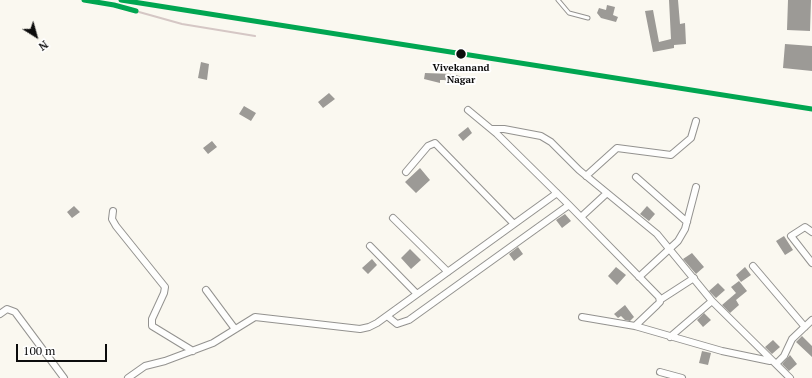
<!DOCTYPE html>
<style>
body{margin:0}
#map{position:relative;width:812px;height:378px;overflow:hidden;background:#faf8f0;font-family:"PT Serif",serif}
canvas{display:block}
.north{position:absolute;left:16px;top:16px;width:40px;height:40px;-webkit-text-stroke:3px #fff;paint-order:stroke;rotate:143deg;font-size:11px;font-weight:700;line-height:16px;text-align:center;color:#0c0c0c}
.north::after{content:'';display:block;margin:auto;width:14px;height:18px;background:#0c0c0c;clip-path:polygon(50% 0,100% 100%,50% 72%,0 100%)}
.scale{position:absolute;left:16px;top:344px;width:91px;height:18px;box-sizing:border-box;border:2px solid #0c0c0c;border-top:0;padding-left:5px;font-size:12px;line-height:14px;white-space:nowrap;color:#0c0c0c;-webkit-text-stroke:3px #fff;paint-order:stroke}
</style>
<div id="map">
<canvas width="812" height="378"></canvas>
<div class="north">N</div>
<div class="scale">100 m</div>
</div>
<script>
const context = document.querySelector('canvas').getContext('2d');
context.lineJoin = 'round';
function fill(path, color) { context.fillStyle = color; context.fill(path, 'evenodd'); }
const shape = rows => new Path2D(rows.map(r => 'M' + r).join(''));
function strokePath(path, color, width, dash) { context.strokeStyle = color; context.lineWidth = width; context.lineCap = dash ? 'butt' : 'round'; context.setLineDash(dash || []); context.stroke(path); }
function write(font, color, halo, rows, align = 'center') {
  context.font = font + ' "PT Serif",serif'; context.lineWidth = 4; context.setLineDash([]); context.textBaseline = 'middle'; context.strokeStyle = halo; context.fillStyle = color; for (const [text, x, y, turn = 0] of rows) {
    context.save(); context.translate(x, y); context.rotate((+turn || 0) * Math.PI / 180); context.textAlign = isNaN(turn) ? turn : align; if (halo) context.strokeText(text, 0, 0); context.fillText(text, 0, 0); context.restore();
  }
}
const building = shape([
 [669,0,678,0,680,24,685,23,686,44,674,45,674,48,653,52,645,11,653,10,659,42,671,39],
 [788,0,811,0,810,31,787,30],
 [607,5,615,7,613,15,618,17,616,22,601,18,597,13,599,8,606,10],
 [785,44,812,46,812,71,783,68],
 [201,62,209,64,207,80,198,78],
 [425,73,452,74,470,79,468,85,444,80,440,80,440,83,424,79],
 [329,93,335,99,323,108,318,102],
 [244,106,256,113,251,121,239,114],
 [468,127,472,133,463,141,458,135],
 [212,141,217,147,208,154,203,148],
 [420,168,430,180,416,193,405,182],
 [74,206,80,212,72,218,67,212],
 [647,206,655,214,649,221,640,214],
 [565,214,571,221,562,228,556,220],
 [784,236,793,250,785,255,776,241],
 [518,247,523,254,514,261,509,254],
 [410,249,421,260,411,269,401,258],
 [692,253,704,267,696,274,683,259],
 [372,259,377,265,368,274,362,268],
 [616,267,626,275,617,285,608,276],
 [745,267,751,275,741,282,736,275],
 [739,281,747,291,736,300,739,305,730,313,722,305,736,293,731,287],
 [718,283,725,290,716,298,709,291],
 [625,305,634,317,630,321,625,320,621,316,618,318,614,314],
 [704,313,711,320,703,327,697,320],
 [802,336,812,346,812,357,796,342],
 [773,340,780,347,772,354,765,347],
 [702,351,711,353,708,365,699,363],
 [790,355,797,364,789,371,782,364]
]);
const service = shape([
 [558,0,569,13,588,18]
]);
const minor = shape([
 [468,110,497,134,569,205,659,297,660,302,657,305,635,326],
 [492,129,504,129,541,136,551,142,579,170,657,234,712,301,790,378],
 [406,172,428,146,435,143,514,224],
 [586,176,617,148,671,155,691,138,696,121],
 [636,177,687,222],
 [113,211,112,219,116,226,165,287,164,293,152,319,152,326,193,351],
 [581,217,607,193],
 [393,218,448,272],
 [812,232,805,227,791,236,812,263],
 [370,246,417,294],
 [753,266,805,327],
 [639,277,678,241,685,229,696,187],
 [206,290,235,329],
 [660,300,694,278],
 [0,314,7,309,15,312,64,378],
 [387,316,397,324,409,320,569,205],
 [582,317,635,326,722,351,770,361],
 [670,337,712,301],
 [776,364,784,356,792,339,812,320],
 [660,372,682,378],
 [128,378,145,366,165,361,213,343,255,317,360,329,369,327,377,323,557,193]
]);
const rail = shape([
 [84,0,114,5,182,24,255,36]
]);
const rail1 = shape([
 [84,0,114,5,136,11],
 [121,0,812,109]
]);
const markers = [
 [461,54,5.5,"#0c0c0c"]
];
const stopNames = [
 ["Vivekanand",461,68],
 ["Nagar",461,80]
];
fill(building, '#9c9a96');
strokePath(service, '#93928f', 5);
strokePath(minor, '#93928f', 8);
strokePath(service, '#fefefd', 3);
strokePath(minor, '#fefefd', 6);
strokePath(rail, '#d5c7c5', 2);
strokePath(rail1, '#00a651', 5);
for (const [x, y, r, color] of markers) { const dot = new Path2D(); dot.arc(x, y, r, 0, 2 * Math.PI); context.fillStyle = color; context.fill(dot); strokePath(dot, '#fff', 1.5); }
write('bold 10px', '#0c0c0c', '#fff', stopNames);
</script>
